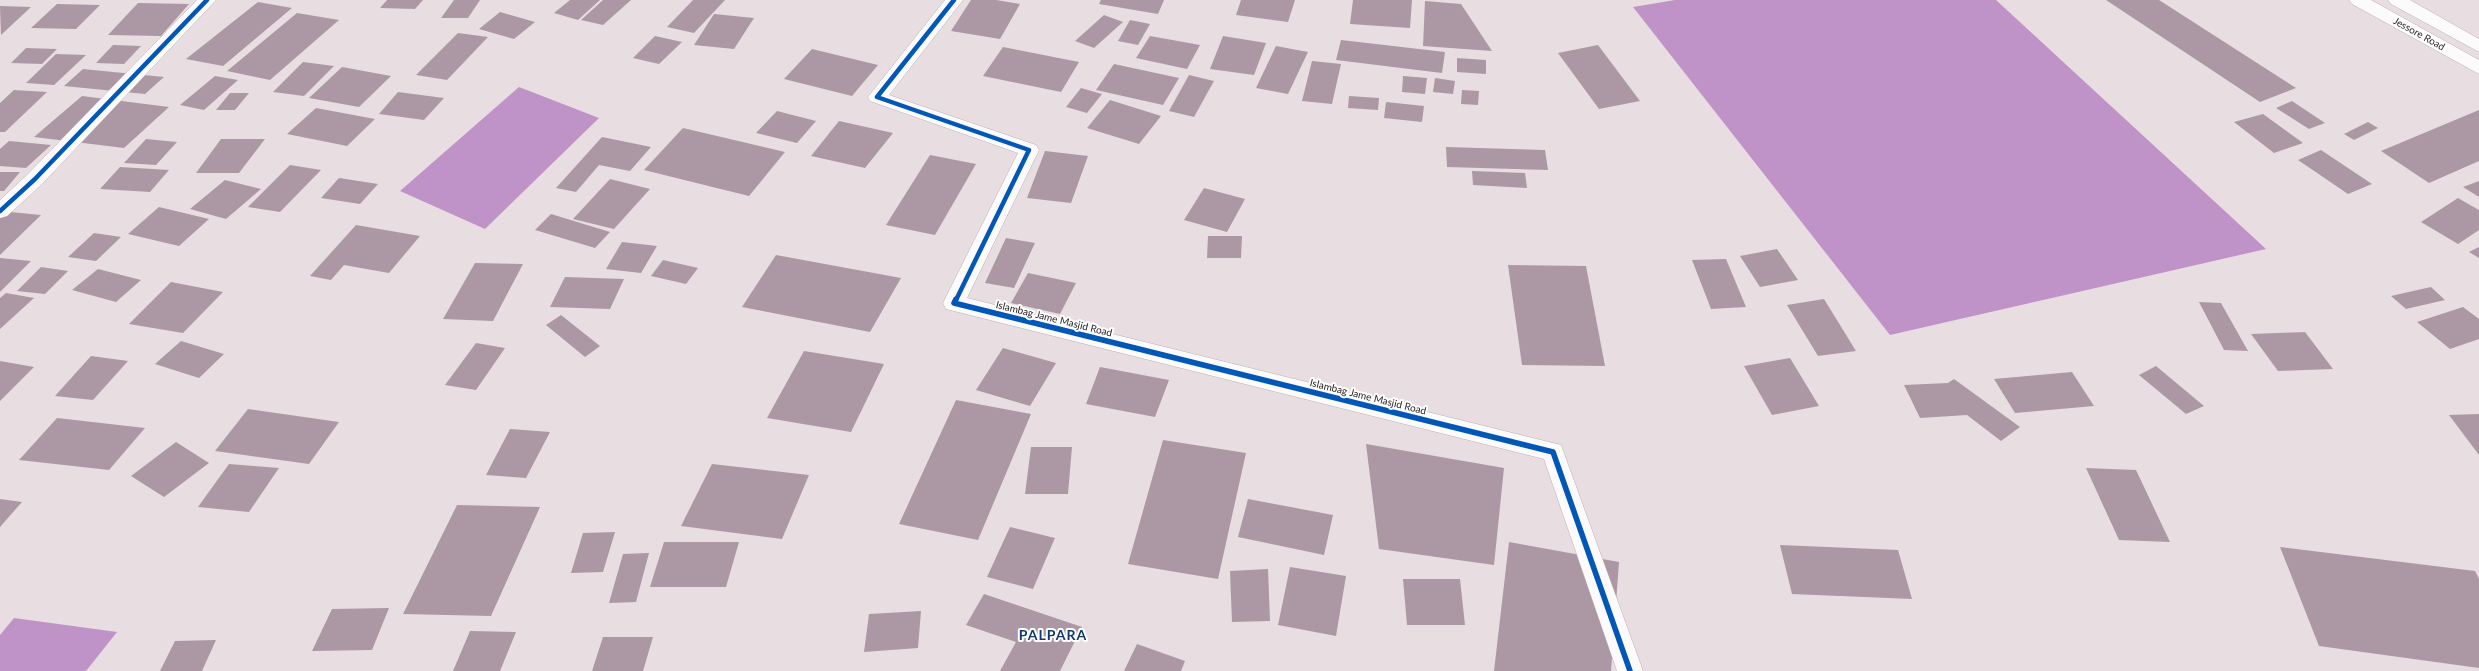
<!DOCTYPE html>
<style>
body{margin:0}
canvas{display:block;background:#e8dde0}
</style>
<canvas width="2479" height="671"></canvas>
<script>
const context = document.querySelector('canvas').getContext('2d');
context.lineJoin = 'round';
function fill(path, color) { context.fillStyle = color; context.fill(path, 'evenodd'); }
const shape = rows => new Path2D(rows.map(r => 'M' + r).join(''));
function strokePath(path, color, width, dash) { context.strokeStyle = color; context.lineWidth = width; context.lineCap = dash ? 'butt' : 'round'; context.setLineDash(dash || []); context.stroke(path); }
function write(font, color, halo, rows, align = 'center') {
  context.font = font + ' Lato,sans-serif'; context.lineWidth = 4; context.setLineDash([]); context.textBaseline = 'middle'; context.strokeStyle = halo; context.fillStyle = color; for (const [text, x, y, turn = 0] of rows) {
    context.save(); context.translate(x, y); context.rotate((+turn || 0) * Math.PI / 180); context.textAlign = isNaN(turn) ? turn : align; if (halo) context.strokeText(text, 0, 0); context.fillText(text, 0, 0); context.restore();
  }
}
const water = shape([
 [1675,0,1996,0,2266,249,1890,335,1633,7],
 [519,87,599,118,485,229,400,191],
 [14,618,117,632,86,671,0,671,0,635]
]);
const building = shape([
 [387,0,423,0,415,9,380,8],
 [454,0,480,0,468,18,441,18],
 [570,0,600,0,578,20,554,13],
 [603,0,631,0,603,25,581,20],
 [693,0,725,0,694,33,667,27],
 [971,0,996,0,1020,4,1000,39,951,31],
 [1101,0,1164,0,1158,14,1099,4],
 [1241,0,1295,0,1288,22,1236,15],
 [1353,0,1412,0,1410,28,1350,24],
 [2106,0,2159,0,2296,88,2260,102],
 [1425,1,1461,4,1492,51,1423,46],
 [258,2,292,8,223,66,186,59],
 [138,3,189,4,161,36,108,35],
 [57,4,100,5,76,29,31,28],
 [0,6,31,7,1,35],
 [500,12,535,22,514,39,479,29],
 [297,13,339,20,270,80,227,71],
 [714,14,754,18,734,49,694,45],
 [1104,15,1123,22,1094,48,1075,41],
 [1130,20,1150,24,1138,45,1118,41],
 [458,33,488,37,447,80,416,75],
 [655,36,682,42,659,64,633,58],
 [1150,36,1200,45,1187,69,1136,58],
 [1223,36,1266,43,1254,75,1210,69],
 [1341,40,1445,52,1442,73,1336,60],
 [113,45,141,46,124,64,96,63],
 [1598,45,1640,101,1599,109,1558,53],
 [1276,46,1308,52,1288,94,1256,88],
 [1003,47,1079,62,1061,92,983,76],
 [26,48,57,49,42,64,11,63],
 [812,49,878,65,852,96,784,79],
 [56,54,86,55,54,85,26,83],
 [1457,58,1486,60,1486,74,1457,72],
 [1312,61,1341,64,1332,104,1302,101],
 [303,62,334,66,304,96,273,92],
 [1114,64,1179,78,1163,105,1096,90],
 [342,67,391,76,359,107,309,98],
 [83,69,164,77,145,94,64,86],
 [1189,75,1214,81,1194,117,1169,111],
 [215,76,238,80,204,110,180,105],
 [1403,76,1427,78,1425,94,1402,92],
 [1435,78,1455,81,1453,94,1433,92],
 [1081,88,1102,94,1087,113,1066,107],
 [14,90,47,92,5,132,0,132,0,103],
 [1462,90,1479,91,1478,105,1461,104],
 [398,92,444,98,424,120,379,114],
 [230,93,249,93,235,110,216,110],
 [82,96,169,107,124,148,34,137],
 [1349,96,1379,98,1378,110,1348,108],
 [1110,100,1161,116,1139,144,1087,128],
 [2292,101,2325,123,2309,129,2276,108],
 [1386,102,1424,106,1422,122,1384,118],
 [316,108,375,119,347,146,287,134],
 [2479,110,2479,161,2429,183,2381,151],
 [777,111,816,121,797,143,756,133],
 [2263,114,2303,143,2274,153,2234,122],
 [839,121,893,133,865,168,811,156],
 [2368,122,2378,128,2354,140,2344,134],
 [683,128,785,152,749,196,644,170],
 [602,137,651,147,630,171,599,165,576,192,556,188],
 [146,139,177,142,156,165,124,163],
 [221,139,265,139,239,173,196,173],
 [9,141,51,145,26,168,0,166,0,149],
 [1446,147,1545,150,1548,170,1447,167],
 [2321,150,2372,184,2348,194,2298,160],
 [1045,151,1088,156,1071,203,1027,198],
 [930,155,976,164,935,235,886,225],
 [290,165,321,170,280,212,248,207],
 [120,167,169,170,150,192,100,189],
 [1472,171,1525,173,1527,188,1473,185],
 [0,172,20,172,4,191,0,191],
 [339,178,378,184,360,204,321,198],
 [610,179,650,189,614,229,573,219],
 [225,180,261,189,226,219,190,209],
 [2479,181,2479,197,2463,187],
 [1204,188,1245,199,1227,232,1184,220],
 [2458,198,2479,210,2479,230,2458,244,2421,222],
 [159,207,209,219,179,246,128,234],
 [0,211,41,215,0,255],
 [551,214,610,232,595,248,535,230],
 [356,225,420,236,389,273,344,265,331,280,310,276],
 [94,233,121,237,96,261,68,257],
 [1208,236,1242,236,1241,258,1207,258],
 [1006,238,1035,243,1014,288,985,283],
 [622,242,657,246,641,273,606,269],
 [2479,247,2479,258,2469,252],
 [1777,249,1798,280,1760,287,1740,256],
 [776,255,901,278,870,332,742,307],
 [0,258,31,261,0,292],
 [1726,259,1746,307,1711,309,1692,260],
 [663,260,698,268,686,284,651,276],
 [475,263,523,264,493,321,443,319],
 [1508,265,1586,266,1605,366,1522,365],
 [41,267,68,271,45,294,17,291],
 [98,269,141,280,116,302,72,290],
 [1028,273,1076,283,1060,314,1011,303],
 [565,277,624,279,610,309,550,307],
 [171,282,223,292,183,333,129,324],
 [2431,287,2445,300,2406,309,2391,296],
 [6,293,34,298,0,329,0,298],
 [1824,299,1856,351,1818,356,1787,305],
 [2199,302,2221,303,2248,351,2224,350],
 [2463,307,2479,319,2479,339,2450,349,2417,322],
 [561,315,600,346,585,357,546,325],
 [2305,332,2333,369,2278,371,2251,334],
 [181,341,224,354,199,378,155,364],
 [476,343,505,348,476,390,445,385],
 [1003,348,1056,363,1030,406,976,390],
 [804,351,884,364,851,432,767,418],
 [91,356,128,361,93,400,55,396],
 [1790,358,1819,406,1772,415,1744,366],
 [0,361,34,367,0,401],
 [2156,366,2204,406,2186,414,2139,375],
 [1100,367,1169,380,1155,417,1086,404],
 [2072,372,2094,406,2015,413,1994,379],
 [1954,379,2020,427,2001,441,1967,415,1920,418,1904,385,1948,383],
 [956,400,1031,414,978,540,899,524],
 [248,409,339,422,309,464,215,451],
 [2479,414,2479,455,2449,415],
 [57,418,145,428,109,470,19,460],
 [510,429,550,432,526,478,486,475],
 [1163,440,1246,453,1218,579,1128,564],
 [176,442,209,463,164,497,131,476],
 [1366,444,1504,468,1494,565,1379,549],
 [1031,447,1072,447,1068,494,1025,494],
 [229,464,279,468,249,512,198,507],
 [712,464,809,475,782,539,681,526],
 [2086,468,2136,470,2170,542,2119,540],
 [0,499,22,502,0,527],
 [1248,499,1333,515,1324,555,1238,537],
 [457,505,540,507,491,616,403,614],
 [1010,527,1055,538,1033,589,987,577],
 [615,532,603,572,571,573,583,533],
 [664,542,739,542,726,587,650,587],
 [1509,542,1619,562,1611,671,1494,671],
 [1780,545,1898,550,1912,599,1792,594],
 [2280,547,2475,571,2479,579,2479,668,2319,646],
 [649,553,636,602,609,603,623,554],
 [1290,567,1346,576,1336,636,1278,625],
 [1268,569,1270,621,1232,622,1230,571],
 [1403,579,1460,579,1465,625,1407,625],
 [984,594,1082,627,1060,671,1000,671,1016,642,966,625],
 [389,608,372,650,312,651,332,609],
 [921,611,918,648,864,652,869,614],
 [470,631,516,632,500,671,453,671],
 [603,637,653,637,643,671,592,671],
 [216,640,202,671,160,671,175,641],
 [1137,644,1185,661,1181,671,1124,671]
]);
const minor = shape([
 [197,0,216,0,42,184,7,216,0,218,0,200,28,174,197,0],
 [945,0,963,0,889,95,1036,145,1039,150,967,298,1561,445,1643,671,1617,671,1544,459,946,309,943,303,1018,153,870,101,868,97,945,0]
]);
const highway = shape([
 [2349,0,2371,0,2479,60,2479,74,2352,4,2349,0],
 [2388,0,2410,0,2479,39,2479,52,2391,4,2388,0]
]);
const cyclewayFar1 = shape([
 [954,0,877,97,1029,150,956,300],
 [0,211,35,179,207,0]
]);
const cycleway = shape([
 [956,299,954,303,1553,452,1630,671]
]);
const streetNames = [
 ["Jessore Road",2419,34,29],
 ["Islambag Jame Masjid Road",1054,319,14],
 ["Islambag Jame Masjid Road",1368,397,14]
];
const districtNames = [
 ["PALPARA",1053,635]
];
fill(water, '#c093c8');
fill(building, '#ac98a4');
strokePath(minor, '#b9b0b3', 1);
strokePath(highway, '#b9b0b3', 1);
fill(minor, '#fcfafa');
fill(highway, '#fcfafa');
strokePath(cyclewayFar1, '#0057b8', 4.5);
strokePath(cycleway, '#0057b8', 5.5);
write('10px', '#2a2224', '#fff', streetNames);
context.letterSpacing = '1px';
write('bold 14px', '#12396c', '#fff', districtNames);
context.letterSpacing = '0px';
</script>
